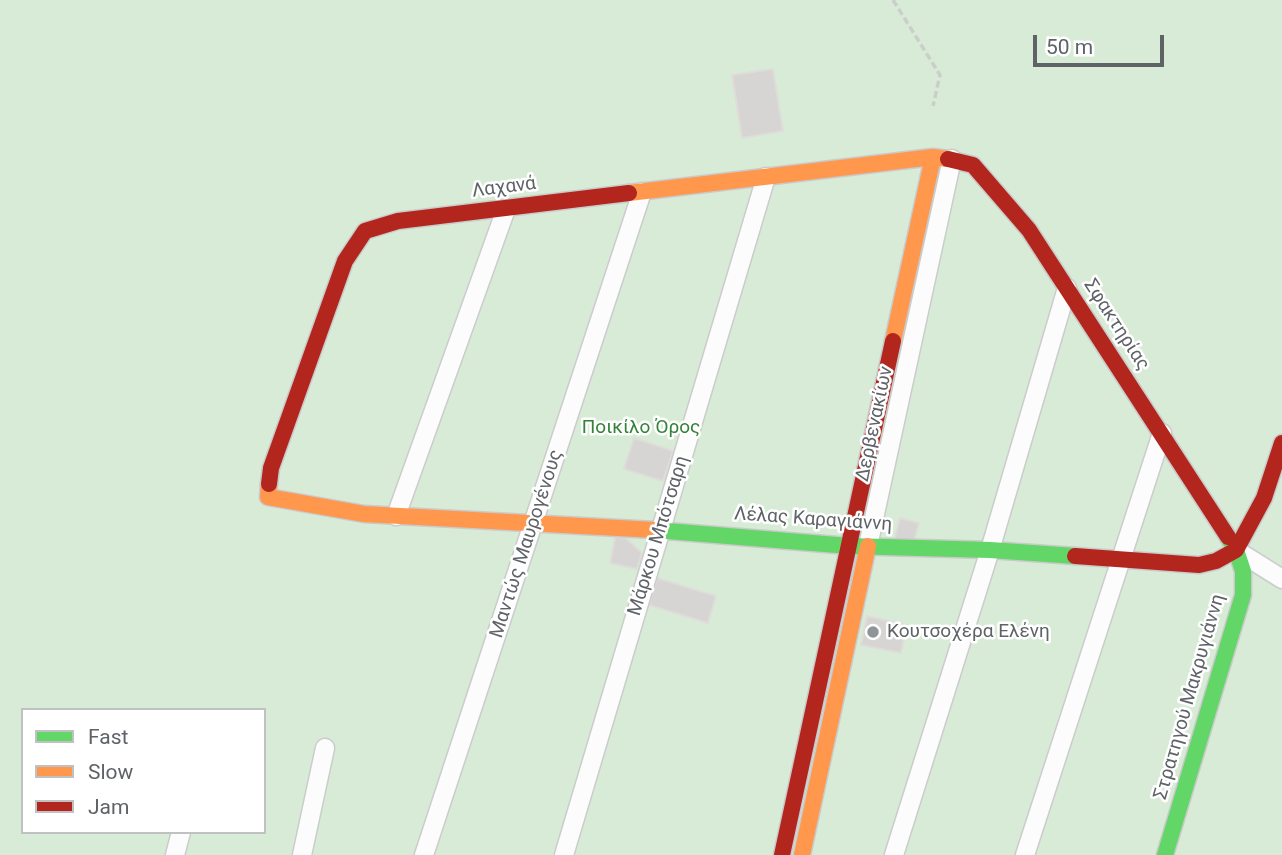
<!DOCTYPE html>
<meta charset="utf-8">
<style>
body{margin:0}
#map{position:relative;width:1282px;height:855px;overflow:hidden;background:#efeeea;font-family:Roboto,sans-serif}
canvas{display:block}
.legend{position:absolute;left:21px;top:708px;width:245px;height:126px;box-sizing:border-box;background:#fff;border:2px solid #bfc1c3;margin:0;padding:9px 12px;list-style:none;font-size:21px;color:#5f6368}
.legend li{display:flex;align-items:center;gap:14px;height:35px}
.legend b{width:35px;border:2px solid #bfc1c3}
.scale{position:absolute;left:1033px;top:35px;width:131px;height:32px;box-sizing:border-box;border:4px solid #5f6368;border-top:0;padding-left:9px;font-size:21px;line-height:24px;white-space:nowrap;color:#5f6368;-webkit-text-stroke:5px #fff;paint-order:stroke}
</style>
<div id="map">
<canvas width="1282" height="855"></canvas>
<ul class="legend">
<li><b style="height:9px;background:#63d668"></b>Fast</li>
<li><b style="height:9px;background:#ff974d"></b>Slow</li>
<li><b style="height:9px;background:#b3261e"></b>Jam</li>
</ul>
<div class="scale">50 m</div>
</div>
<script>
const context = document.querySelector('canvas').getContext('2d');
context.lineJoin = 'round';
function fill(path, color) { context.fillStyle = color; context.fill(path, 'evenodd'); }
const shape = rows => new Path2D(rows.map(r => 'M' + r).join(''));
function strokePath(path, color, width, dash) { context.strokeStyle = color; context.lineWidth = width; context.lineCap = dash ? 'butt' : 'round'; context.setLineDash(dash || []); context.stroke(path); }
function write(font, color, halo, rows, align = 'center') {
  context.font = font + ' Roboto,sans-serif'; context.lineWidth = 5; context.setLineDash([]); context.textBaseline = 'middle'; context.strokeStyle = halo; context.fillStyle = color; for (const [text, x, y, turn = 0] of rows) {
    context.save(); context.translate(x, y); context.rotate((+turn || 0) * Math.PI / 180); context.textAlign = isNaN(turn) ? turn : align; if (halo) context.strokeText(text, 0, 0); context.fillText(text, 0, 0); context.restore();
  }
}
const green = shape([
 [0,0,1282,0,1282,855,0,855],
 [23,710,264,710,264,832,23,832]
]);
const building = shape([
 [773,69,783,131,742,138,732,75,773,69],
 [634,438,673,451,663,481,624,469,634,438],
 [900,518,919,523,913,545,894,541,900,518],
 [615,537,626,538,642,553,637,569,610,563,615,537],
 [657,578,716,596,708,623,649,605,657,578],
 [867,616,907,625,901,653,861,645,867,616]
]);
const path = shape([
 [893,0,940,75,933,106]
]);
const street = shape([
 [396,516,506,209],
 [868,546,952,159],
 [1236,550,1282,579],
 [175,855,181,832],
 [302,855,325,748],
 [424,855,642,192],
 [564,855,766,177],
 [894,855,990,550,1067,288],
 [1025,855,1162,433]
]);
const fast = shape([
 [655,530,849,546,990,550,1075,556],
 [1165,855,1243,595,1243,571,1236,550,1228,537]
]);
const slow = shape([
 [629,193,933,157,948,159],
 [893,341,933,157],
 [269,484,268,497,364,514,655,530],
 [802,855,868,546]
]);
const jam = shape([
 [948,159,973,165,1029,230,1228,537],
 [269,484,271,468,345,261,365,231,398,221,629,193],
 [1075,556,1199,565,1216,561,1236,550,1264,498,1282,443],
 [782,855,893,341]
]);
const markers = [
 [873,632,7,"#919496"]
];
const streetNames = [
 ["Λαχανά",504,188,-7],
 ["Σφακτηρίας",1116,325,57],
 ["Δερβενακίων",875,424,-78],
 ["Λέλας Καραγιάννη",813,520,4],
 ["Μάρκου Μπότσαρη",659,536,-73],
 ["Μαντώς Μαυρογένους",527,544,-72],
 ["Στρατηγού Μακρυγιάννη",1190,697,-74]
];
const parkNames = [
 ["Ποικίλο Όρος",641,428]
];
const poiNames = [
 ["Κουτσοχέρα Ελένη",887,632]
];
fill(green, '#d8ebd6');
fill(building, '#d6d5d3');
strokePath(building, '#deddd9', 2);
strokePath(street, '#cbcccc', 21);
strokePath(fast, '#cacacb', 19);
strokePath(slow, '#cacacb', 19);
strokePath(jam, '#cacacb', 19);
strokePath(path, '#cacfcc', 3.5, [7, 3.5]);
strokePath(street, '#fdfcfc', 18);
strokePath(fast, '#63d668', 16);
strokePath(slow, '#ff974d', 16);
strokePath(jam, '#b3261e', 16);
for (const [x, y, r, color] of markers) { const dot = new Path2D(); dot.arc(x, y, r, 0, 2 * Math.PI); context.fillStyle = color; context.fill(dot); strokePath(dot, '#fff', 2.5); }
write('19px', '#5f6368', '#fff', streetNames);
write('19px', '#348238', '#fff', parkNames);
write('19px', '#5f6368', '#fff', poiNames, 'left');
</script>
